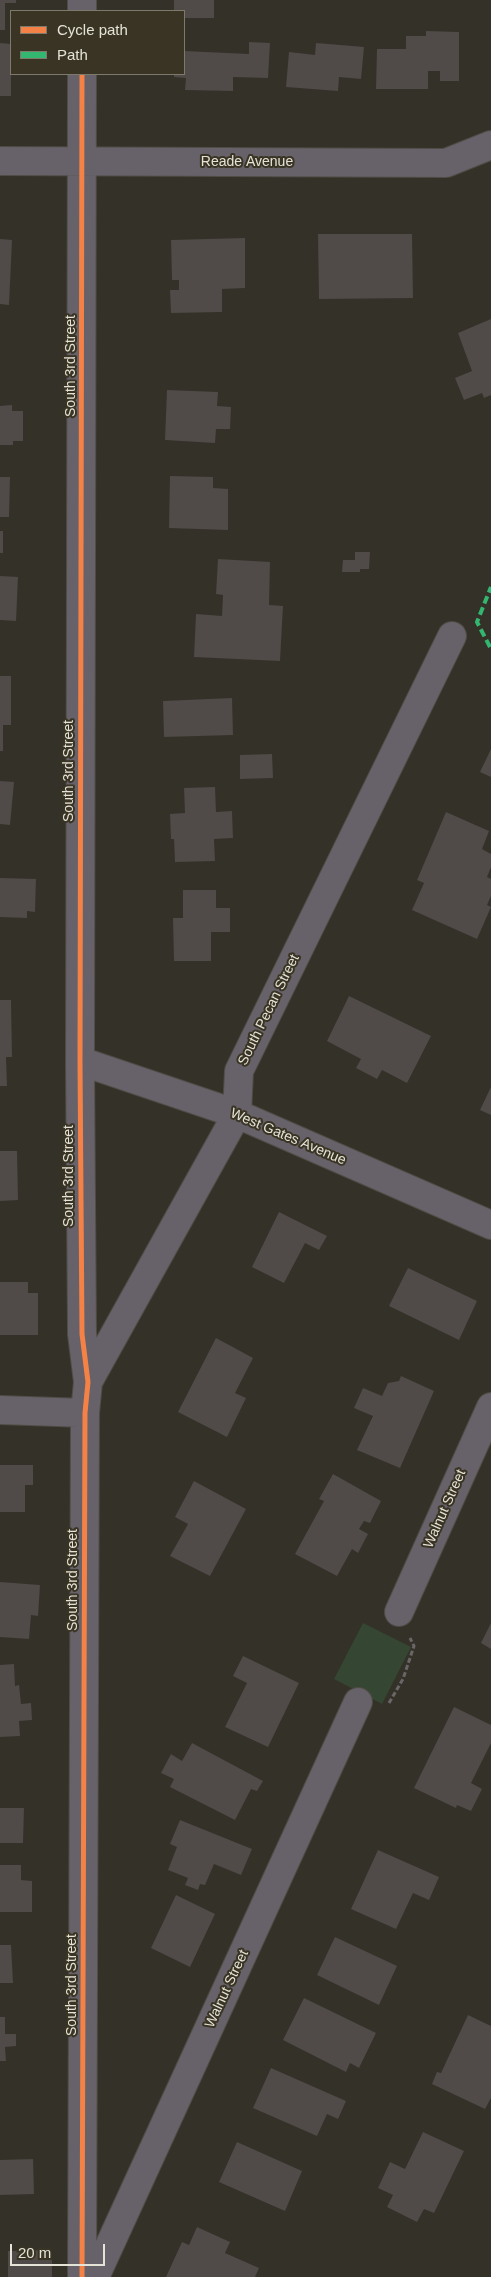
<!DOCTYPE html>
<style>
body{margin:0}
#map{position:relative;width:491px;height:2277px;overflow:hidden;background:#343128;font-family:Helvetica,sans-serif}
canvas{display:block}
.legend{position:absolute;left:10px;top:10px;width:175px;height:65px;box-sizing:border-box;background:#393423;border:1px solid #7e7a6b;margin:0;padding:6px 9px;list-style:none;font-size:15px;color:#e5e2d7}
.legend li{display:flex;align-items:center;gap:10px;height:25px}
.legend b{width:25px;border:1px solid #7e7a6b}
.scale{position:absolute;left:10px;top:2244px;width:95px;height:22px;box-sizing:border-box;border:2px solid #e5e2d7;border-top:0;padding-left:6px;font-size:15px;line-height:18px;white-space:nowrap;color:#e5e2d7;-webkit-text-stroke:4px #393423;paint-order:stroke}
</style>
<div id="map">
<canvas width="491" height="2277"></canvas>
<ul class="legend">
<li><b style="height:6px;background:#f48246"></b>Cycle path</li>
<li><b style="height:6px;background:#33b770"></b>Path</li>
</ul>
<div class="scale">20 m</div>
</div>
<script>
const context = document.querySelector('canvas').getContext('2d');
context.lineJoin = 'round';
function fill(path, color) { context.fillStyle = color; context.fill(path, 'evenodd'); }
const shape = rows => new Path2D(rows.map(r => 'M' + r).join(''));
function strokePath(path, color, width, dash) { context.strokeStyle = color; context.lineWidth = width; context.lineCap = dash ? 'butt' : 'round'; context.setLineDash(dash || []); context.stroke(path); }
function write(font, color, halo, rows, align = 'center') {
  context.font = font + ' Helvetica,sans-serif'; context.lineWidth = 4; context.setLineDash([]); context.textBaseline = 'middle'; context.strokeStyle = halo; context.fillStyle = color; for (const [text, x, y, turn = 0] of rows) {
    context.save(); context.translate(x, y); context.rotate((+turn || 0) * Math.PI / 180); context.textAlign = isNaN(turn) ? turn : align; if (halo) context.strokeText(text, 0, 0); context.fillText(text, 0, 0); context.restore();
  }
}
const green = shape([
 [363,1623,411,1647,382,1704,334,1679]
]);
const building = shape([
 [0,0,16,0,16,3,5,3,5,30,0,30],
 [174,0,214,0,214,18,184,18,184,11,174,11],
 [426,31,459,32,459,81,440,81,440,71,428,71,428,89,376,89,377,49,406,49,406,36,426,36],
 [249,42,270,43,268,78,233,77,233,91,185,90,186,78,174,77,174,74,184,74,184,51,249,54],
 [0,43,11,44,11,96,0,96],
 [316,43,364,47,361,79,339,77,338,91,286,87,289,52,315,55],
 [318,234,412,234,413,298,319,299],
 [245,238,245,288,222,289,222,312,171,313,170,290,179,290,179,280,172,280,171,240],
 [0,239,12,240,9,305,0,304],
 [491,319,491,395,484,398,482,393,464,400,455,378,472,371,458,333],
 [167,390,218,392,217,406,231,407,230,429,216,429,215,443,165,440],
 [12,405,12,411,23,411,23,441,13,441,13,445,0,445,0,406],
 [170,476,213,477,213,488,228,489,228,530,169,528],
 [0,477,10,477,9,517,0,517],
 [0,531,3,531,3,553,0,553],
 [355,552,370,552,369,569,360,569,360,572,342,572,343,560,355,560],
 [218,559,270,562,269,605,283,606,280,661,194,657,196,614,222,616,223,595,216,594],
 [0,576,18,577,16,621,0,620],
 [0,676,11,676,11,725,3,725,3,751,0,751],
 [232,698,233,735,164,737,163,701],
 [491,749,491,777,480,772],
 [272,754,273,778,240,779,240,755],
 [0,781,14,782,10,825,0,824],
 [215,787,216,812,232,811,233,838,214,839,215,861,175,862,174,839,171,839,170,814,185,813,184,788],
 [446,812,489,831,482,849,491,854,491,867,487,877,491,879,491,896,487,905,491,907,477,939,412,910,424,883,417,880],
 [0,878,36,879,35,912,27,911,27,918,0,917],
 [183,890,216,890,216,908,230,908,230,932,211,932,211,961,174,961,173,918,183,918],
 [349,996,431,1036,407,1083,382,1070,377,1079,356,1068,361,1059,327,1041],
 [0,1000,11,1000,12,1057,6,1057,7,1086,0,1086],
 [491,1087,491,1115,480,1110],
 [0,1151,17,1151,18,1200,0,1201],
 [279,1212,327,1236,319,1250,305,1243,284,1283,252,1267],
 [408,1268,477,1301,459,1340,389,1306],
 [0,1282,28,1282,28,1293,38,1293,38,1335,0,1335],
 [216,1338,253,1358,235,1393,246,1398,227,1437,178,1412],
 [401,1376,434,1391,400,1468,357,1450,373,1416,354,1408,363,1388,382,1396,388,1383,399,1381],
 [0,1465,33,1465,33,1485,25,1485,25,1512,0,1512],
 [333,1474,381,1501,370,1523,364,1521,359,1529,368,1534,358,1553,352,1549,337,1576,295,1554,324,1501,319,1499],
 [194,1481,246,1509,210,1576,170,1556,188,1524,175,1517],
 [0,1582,40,1585,38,1616,31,1615,29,1639,0,1637],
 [491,1623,491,1649,481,1643],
 [243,1656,299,1683,268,1747,225,1727,247,1683,233,1676],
 [14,1664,15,1686,19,1685,21,1704,31,1703,32,1720,19,1721,20,1736,0,1737,0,1665],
 [454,1707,491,1725,491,1743,471,1783,482,1789,471,1811,457,1805,456,1808,414,1788],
 [192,1743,263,1781,257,1791,251,1789,235,1820,170,1787,174,1779,161,1773,171,1754,182,1761],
 [0,1808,24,1808,23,1843,0,1843],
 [180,1820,252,1849,241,1875,214,1864,205,1885,200,1884,198,1890,185,1885,188,1878,168,1870,177,1847,170,1844],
 [378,1850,439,1877,429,1900,413,1893,396,1929,351,1909],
 [0,1865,21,1865,21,1880,32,1881,32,1912,0,1912],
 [176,1895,215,1914,190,1967,151,1948],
 [335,1937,397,1966,379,2005,317,1975],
 [0,1945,11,1945,13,1983,0,1983],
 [304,1998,376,2033,359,2068,350,2063,346,2072,283,2040],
 [468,2015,491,2026,491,2098,485,2109,432,2084,437,2072,441,2073],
 [0,2017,5,2017,5,2034,16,2034,16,2046,5,2047,6,2061,0,2061],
 [271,2068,346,2101,338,2119,327,2114,317,2136,253,2108],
 [423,2132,464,2151,434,2213,424,2209,417,2222,387,2207,393,2195,378,2188,390,2162,405,2169],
 [237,2142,302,2171,285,2211,219,2182],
 [33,2159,34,2194,0,2195,0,2160],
 [197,2227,230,2242,225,2253,259,2268,255,2277,166,2277,182,2242,189,2245],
 [52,2250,52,2277,8,2277,8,2251]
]);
const path = shape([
 [389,1703,403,1679,414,1646,410,1638]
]);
const minor = shape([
 [82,0,82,11],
 [0,161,446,163,491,145],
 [80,1061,237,1114,491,1225],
 [88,1382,237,1114,239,1071,452,636],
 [0,1410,85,1413],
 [399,1612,491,1407],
 [82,2277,85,1413,88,1382,82,1334,80,1061,82,74],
 [95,2277,358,1702]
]);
const quiet = shape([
 [490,647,477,622,491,587]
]);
const cycleway = shape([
 [82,2277,85,1413,88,1382,82,1334,80,1061,82,74]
]);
const streetNames = [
 ["Reade Avenue",247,162],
 ["South 3rd Street",71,366,-90],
 ["South 3rd Street",69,771,-90],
 ["South Pecan Street",269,1010,-64],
 ["West Gates Avenue",288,1137,23],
 ["South 3rd Street",69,1176,-90],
 ["Walnut Street",445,1509,-66],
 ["South 3rd Street",73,1580,-90],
 ["South 3rd Street",72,1985,-90],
 ["Walnut Street",227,1989,-65]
];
fill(green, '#354732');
fill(building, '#504a48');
strokePath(minor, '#4f4c45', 30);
strokePath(path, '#6a6668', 3, [5, 2.5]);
strokePath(minor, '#676169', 28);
strokePath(quiet, '#33b770', 4, [8, 4]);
strokePath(cycleway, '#f48246', 5);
write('14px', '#e5e2d7', '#393423', streetNames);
</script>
